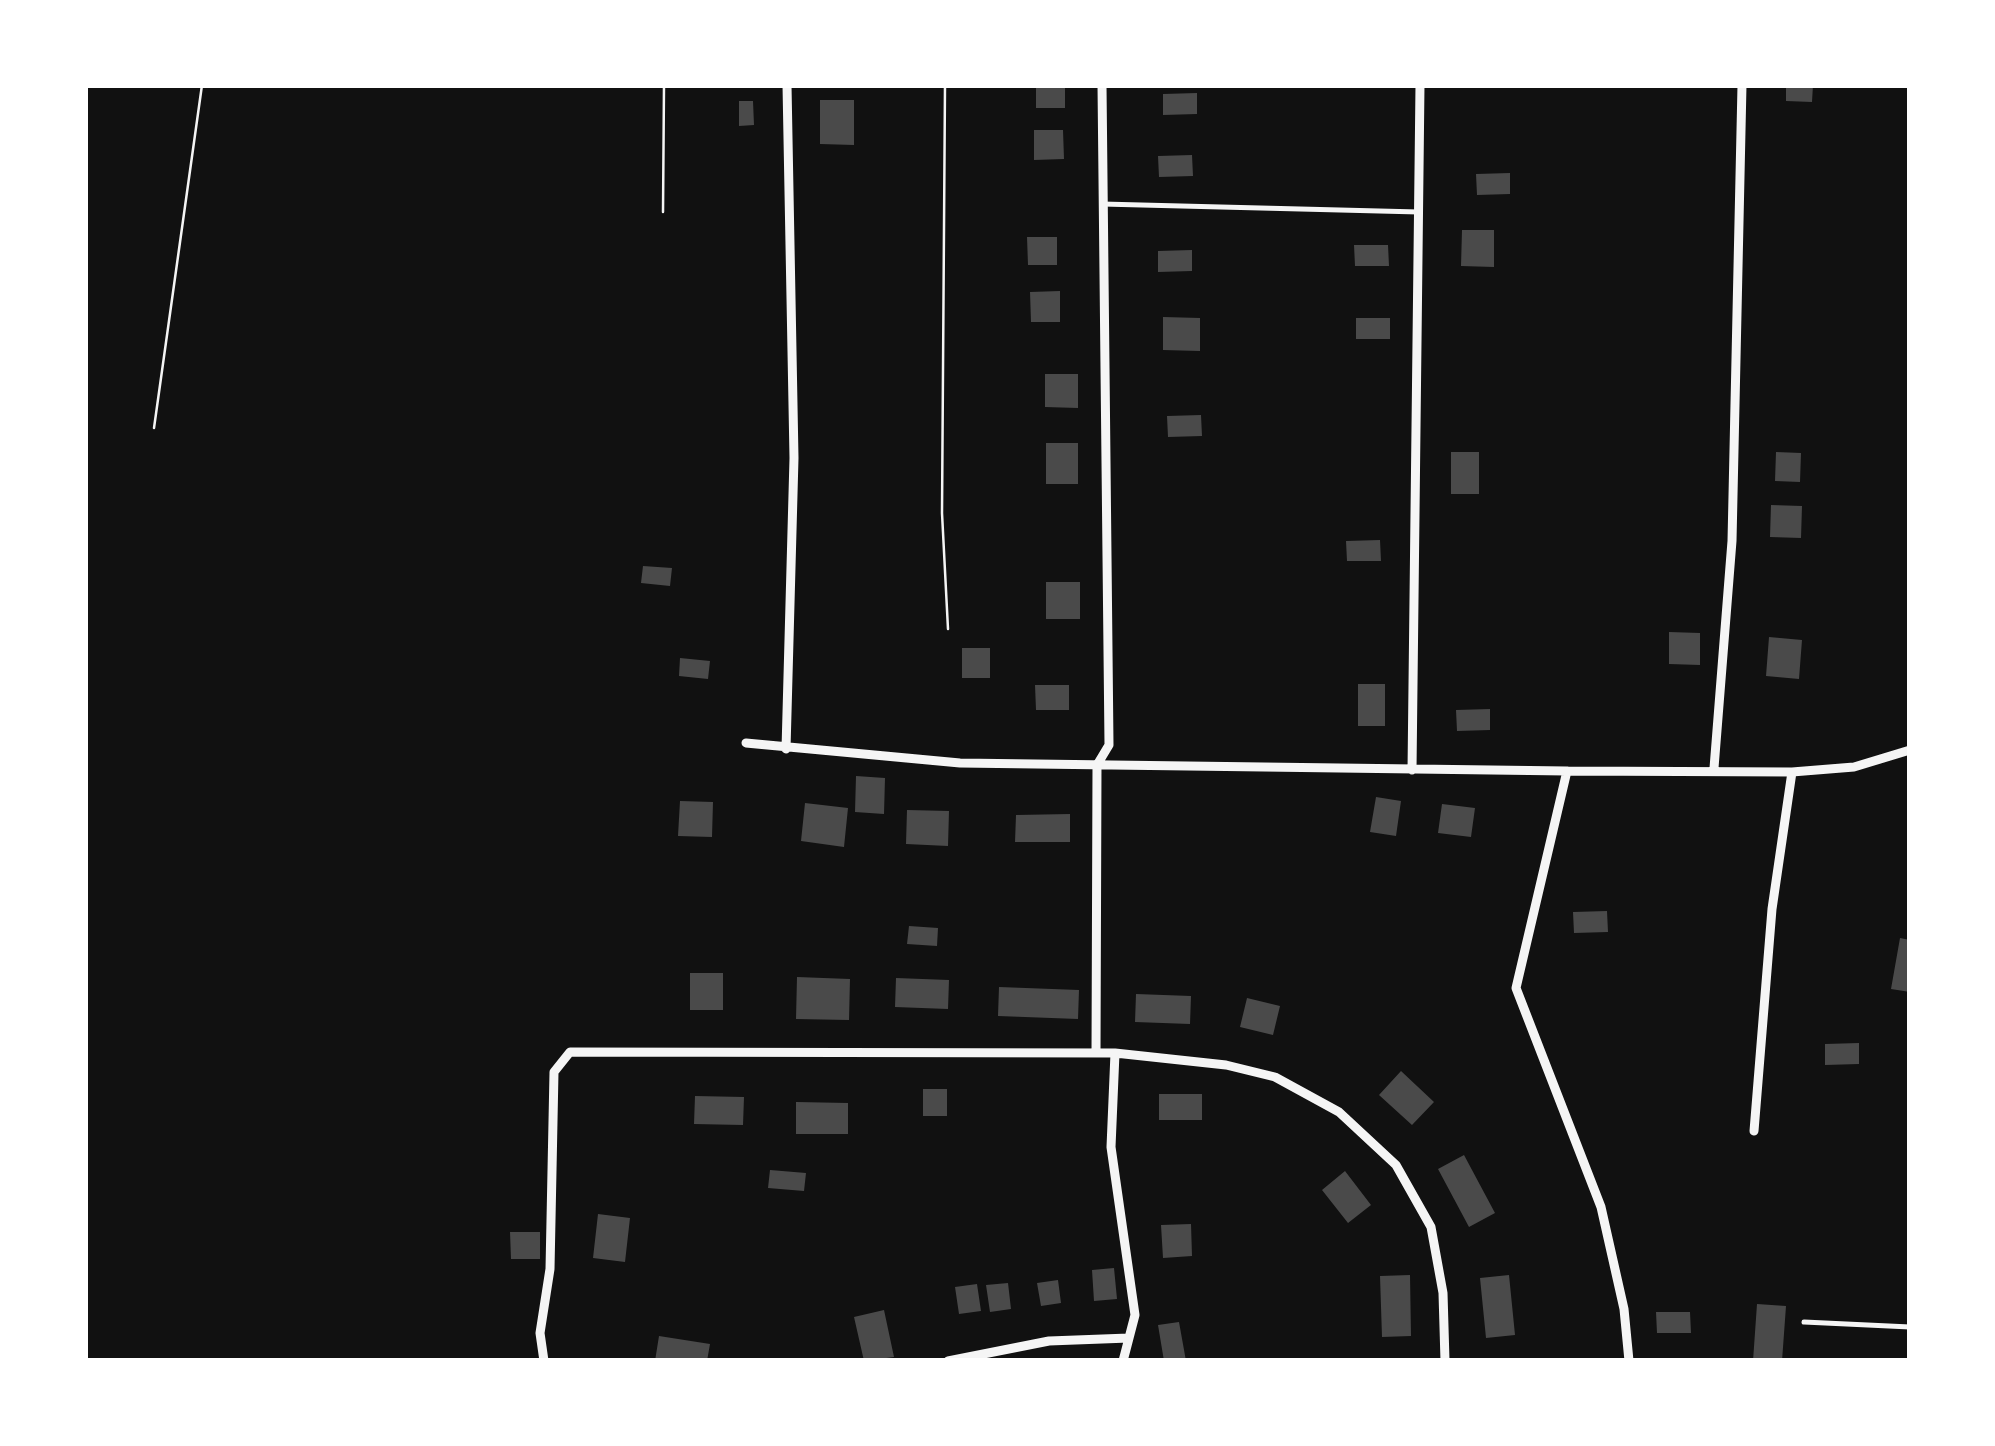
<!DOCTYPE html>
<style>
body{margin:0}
#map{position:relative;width:1995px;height:1446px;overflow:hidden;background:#111;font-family:"Noto Sans",sans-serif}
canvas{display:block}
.frame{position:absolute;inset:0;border:88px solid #fff;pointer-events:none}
</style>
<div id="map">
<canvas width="1995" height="1446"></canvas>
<div class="frame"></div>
</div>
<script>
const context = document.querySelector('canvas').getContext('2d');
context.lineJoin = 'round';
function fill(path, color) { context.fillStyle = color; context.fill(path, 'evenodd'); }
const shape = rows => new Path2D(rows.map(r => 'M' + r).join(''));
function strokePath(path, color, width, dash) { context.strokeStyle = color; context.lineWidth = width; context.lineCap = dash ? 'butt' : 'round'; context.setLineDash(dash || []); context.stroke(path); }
const building = shape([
 [1036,85,1065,85,1065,108,1036,108],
 [1786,85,1813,85,1812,102,1786,101],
 [1197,93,1197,114,1163,115,1163,94],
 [820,100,854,100,854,145,820,144],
 [739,101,753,101,754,125,739,126],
 [1034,130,1063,130,1064,159,1034,160],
 [1192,155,1193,176,1159,177,1158,156],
 [1510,173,1510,194,1477,195,1476,174],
 [1462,230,1494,230,1494,267,1461,266],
 [1027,237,1057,237,1057,265,1028,265],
 [1354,245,1388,245,1389,266,1355,266],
 [1192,250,1192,271,1158,272,1158,251],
 [1060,291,1060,322,1031,322,1030,292],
 [1163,317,1200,318,1200,351,1163,350],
 [1356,318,1390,318,1390,339,1356,339],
 [1045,374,1078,374,1078,408,1045,407],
 [1201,415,1202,436,1168,437,1167,416],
 [1046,443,1078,443,1078,484,1046,484],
 [1451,452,1479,452,1479,494,1451,494],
 [1776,452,1801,453,1800,482,1775,481],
 [1771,505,1802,506,1801,538,1770,537],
 [1380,540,1381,561,1347,561,1346,541],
 [643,566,672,568,670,586,641,583],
 [1046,582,1080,582,1080,619,1046,619],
 [1669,632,1700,633,1700,665,1669,664],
 [1769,637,1802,640,1799,679,1766,676],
 [962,648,990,648,990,678,962,678],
 [680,658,710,661,708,679,679,676],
 [1358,684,1385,684,1385,726,1358,726],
 [1035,685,1069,685,1069,710,1036,710],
 [1490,709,1490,730,1457,731,1456,710],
 [856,776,885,778,884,814,855,812],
 [1376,797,1401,801,1396,836,1370,832],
 [680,801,713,802,712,837,678,836],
 [805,803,848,808,844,847,801,841],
 [1442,804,1475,808,1471,837,1438,833],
 [907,810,949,811,948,846,906,844],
 [1070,814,1070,842,1015,842,1016,815],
 [1607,911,1608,932,1574,933,1573,912],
 [909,926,938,928,937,946,907,944],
 [1900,938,1910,940,1910,992,1891,989],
 [690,973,723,973,723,1010,690,1010],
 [797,977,850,979,849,1020,796,1019],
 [896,978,949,980,948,1009,895,1007],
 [999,987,1079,990,1078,1019,998,1016],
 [1136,994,1191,996,1190,1024,1135,1022],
 [1247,998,1280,1006,1273,1035,1240,1027],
 [1859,1043,1859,1064,1825,1065,1825,1044],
 [1401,1071,1434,1102,1412,1125,1379,1095],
 [923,1089,947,1089,947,1116,923,1116],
 [1159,1094,1202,1094,1202,1120,1159,1120],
 [695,1096,744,1097,743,1125,694,1124],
 [796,1102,848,1103,848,1134,796,1134],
 [1464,1155,1495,1213,1469,1227,1438,1169],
 [770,1170,806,1173,804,1191,768,1188],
 [1345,1171,1371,1205,1348,1223,1322,1190],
 [598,1214,630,1218,625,1262,593,1258],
 [1191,1224,1192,1256,1163,1258,1161,1225],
 [510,1232,540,1232,540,1259,511,1259],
 [1114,1268,1117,1299,1094,1301,1092,1270],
 [1410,1275,1411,1336,1382,1337,1380,1276],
 [1509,1275,1515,1335,1486,1338,1480,1278],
 [1058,1280,1061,1303,1041,1306,1037,1283],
 [1008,1283,1011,1309,990,1312,986,1285],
 [977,1284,981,1311,959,1314,955,1287],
 [1757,1304,1786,1306,1782,1361,1753,1361],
 [884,1310,894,1357,864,1361,854,1317],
 [1656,1312,1690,1312,1691,1333,1657,1333],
 [1179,1322,1186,1361,1164,1361,1158,1325],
 [659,1336,710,1344,707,1361,655,1361]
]);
const path = shape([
 [945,85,942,513,948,629],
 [663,212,664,85],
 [154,428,202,85]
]);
const service = shape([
 [1102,204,1419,212],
 [1804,1322,1910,1327]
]);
const minor = shape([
 [1102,85,1109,745,1097,765,1096,1053,1115,1053,1111,1147,1135,1315,1123,1361],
 [746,743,960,763,1567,771,1792,772,1854,767,1910,750],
 [786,749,794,458,787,85],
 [1714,768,1732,541,1742,85],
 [1412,770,1420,85],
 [1567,771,1516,988,1601,1207,1624,1309,1629,1361],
 [1754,1131,1772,909,1792,772],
 [544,1361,540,1333,550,1269,554,1072,570,1052,1115,1053,1226,1065,1275,1077,1339,1112,1396,1165,1431,1227,1443,1293,1445,1361],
 [948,1361,1049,1341,1129,1338]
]);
fill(building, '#4a4a4a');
strokePath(path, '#f5f5f5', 2.5);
strokePath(service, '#f5f5f5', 5);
strokePath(minor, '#f5f5f5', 9);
</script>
